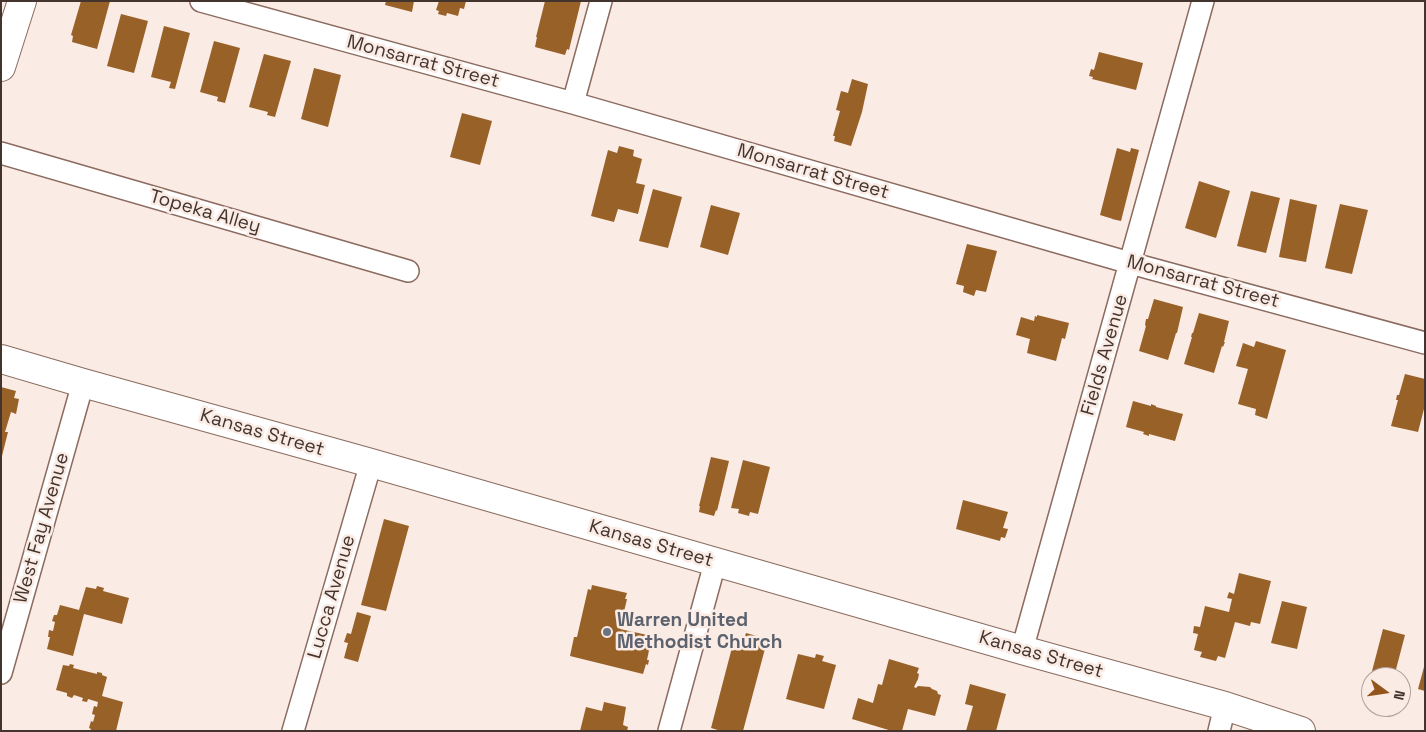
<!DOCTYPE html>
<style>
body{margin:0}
#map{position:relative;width:1426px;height:732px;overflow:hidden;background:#faebe5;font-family:"Space Grotesk",sans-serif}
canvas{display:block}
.frame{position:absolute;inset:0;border:2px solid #43342e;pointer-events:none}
.north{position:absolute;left:1361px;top:667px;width:50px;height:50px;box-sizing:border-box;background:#faebe5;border:1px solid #b1a29c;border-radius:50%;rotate:104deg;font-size:14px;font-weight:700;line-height:20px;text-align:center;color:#43342e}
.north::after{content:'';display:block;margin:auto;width:18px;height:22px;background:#93551a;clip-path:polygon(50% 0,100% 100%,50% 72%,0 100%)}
</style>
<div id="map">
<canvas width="1426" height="732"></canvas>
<div class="frame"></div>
<div class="north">N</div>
</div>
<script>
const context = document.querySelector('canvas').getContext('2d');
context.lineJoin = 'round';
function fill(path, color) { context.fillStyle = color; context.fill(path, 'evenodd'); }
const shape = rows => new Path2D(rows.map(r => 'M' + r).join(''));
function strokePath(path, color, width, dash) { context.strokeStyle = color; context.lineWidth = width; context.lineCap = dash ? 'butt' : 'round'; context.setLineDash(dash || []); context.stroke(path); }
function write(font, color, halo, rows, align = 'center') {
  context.font = font + ' "Space Grotesk",sans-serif'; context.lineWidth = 5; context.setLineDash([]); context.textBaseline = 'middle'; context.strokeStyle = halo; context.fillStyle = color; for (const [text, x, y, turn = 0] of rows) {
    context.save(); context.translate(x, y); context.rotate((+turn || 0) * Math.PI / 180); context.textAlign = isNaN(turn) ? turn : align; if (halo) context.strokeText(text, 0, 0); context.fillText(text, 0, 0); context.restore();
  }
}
const building = shape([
 [81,1,110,1,97,49,72,42,73,36,71,35],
 [386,1,414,1,412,12,385,5],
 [439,1,466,1,464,9,460,8,458,16,447,13,446,16,438,14,439,11,436,10],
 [545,1,581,1,569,50,567,49,565,55,535,47,537,37,536,37],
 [121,14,148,21,134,73,107,66],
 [164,26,190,33,175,89,169,88,171,82,151,77],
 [214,41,240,48,225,103,217,101,218,97,200,92],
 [1099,52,1143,63,1136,90,1092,79,1093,77,1089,76,1091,69,1094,70],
 [264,54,291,61,275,117,267,115,268,112,249,107],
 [314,68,341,75,328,127,301,119],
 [852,79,868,84,862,112,851,146,834,141,835,136,833,136,840,111,836,110,841,91,848,93],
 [462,113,492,121,480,165,450,157],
 [619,146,634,150,633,156,642,159,636,183,645,185,638,214,618,209,614,222,591,216,608,150,617,153],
 [1117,148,1130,152,1131,148,1139,150,1121,221,1112,219,1113,219,1100,215],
 [1199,181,1230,191,1216,238,1185,228],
 [653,189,682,197,668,248,639,241],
 [1251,191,1280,198,1266,253,1237,246],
 [1290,199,1317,205,1306,262,1279,257],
 [1340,204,1368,210,1352,274,1325,268],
 [711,205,740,213,728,255,700,247],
 [967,244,997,251,986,292,976,290,974,296,963,292,964,286,956,284],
 [1154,299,1183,307,1177,333,1176,333,1168,360,1139,351,1146,326,1145,325,1146,319,1148,319],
 [1199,313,1229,321,1224,342,1225,342,1223,347,1222,346,1214,373,1184,364,1192,337,1191,337,1192,333,1193,333],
 [1037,315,1069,323,1065,339,1062,338,1056,361,1027,353,1030,339,1016,335,1021,317,1034,321,1035,316,1037,317],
 [1256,341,1286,350,1267,419,1255,415,1256,409,1238,404,1248,369,1236,366,1243,343,1254,347],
 [1405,374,1425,379,1425,405,1418,432,1391,426,1398,400,1396,400,1397,395,1399,395],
 [1,387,16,391,14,398,19,399,16,414,11,412,5,432,8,432,2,456],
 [1133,401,1151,406,1151,404,1156,406,1156,407,1183,414,1175,441,1149,434,1149,436,1143,434,1144,432,1126,427],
 [711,457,729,461,717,511,716,510,714,516,699,512,700,506,699,506],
 [743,460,770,467,758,514,750,512,749,516,738,513,739,509,731,508],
 [963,500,1008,512,1003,528,1008,529,1005,538,1001,537,1000,541,956,529],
 [384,519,409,526,386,611,361,605],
 [1239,573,1271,581,1260,624,1251,622,1250,626,1235,622,1225,658,1218,656,1216,661,1200,657,1202,652,1194,650,1198,634,1193,633,1194,626,1200,627,1205,606,1229,612,1232,599,1227,598,1229,592,1234,594],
 [592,585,627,593,625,599,627,599,620,629,652,636,647,660,649,660,648,665,646,664,643,674,570,656,574,637,577,637,588,589,591,590],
 [97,586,104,588,103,591,129,598,122,624,84,614,73,656,47,649,50,637,48,637,49,630,53,631,55,622,52,621,54,615,57,615,60,605,79,610,86,587,96,589],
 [1282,601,1307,607,1297,649,1271,643],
 [357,612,371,616,358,662,344,658,348,643,344,642,347,633,351,634],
 [1383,629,1405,635,1394,677,1378,677,1371,675],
 [746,633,760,637,758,643,766,645,743,731,721,731,711,728,735,636,744,639],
 [798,654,815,658,816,654,824,656,822,661,836,665,824,709,786,699],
 [889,659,919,668,917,673,919,674,918,679,914,687,916,688,918,686,930,687,932,689,937,691,938,694,941,695,935,716,908,709,902,731,892,731,852,719,858,698,873,703,878,684,882,685],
 [70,664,74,665,73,668,97,674,97,672,102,673,102,675,107,677,102,696,123,702,116,731,90,731,91,729,89,728,91,721,93,722,95,715,92,714,94,706,97,707,98,702,88,699,87,702,82,701,83,698,74,695,72,698,67,696,67,693,56,690,63,665,69,666],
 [1424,667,1425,667,1425,691,1418,689],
 [970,684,1006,694,996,731,966,731,973,706,965,704],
 [604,702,626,707,623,725,628,727,627,731,580,731,586,707,602,711]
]);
const street = shape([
 [201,1,573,103,1130,263,1425,343],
 [573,103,601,1],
 [1,153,408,271],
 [1022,650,1203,1],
 [1,673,83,383],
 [293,731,371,463],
 [669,731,715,563],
 [1219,731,1225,706]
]);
const secondary = shape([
 [1,67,22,1],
 [1,359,83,383,371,463,1022,650,1225,706,1301,731]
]);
const markers = [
 [607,632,5,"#6b7280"]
];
const streetNames = [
 ["Monsarrat Street",423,62,15],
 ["Monsarrat Street",813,172,16],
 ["Topeka Alley",205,212,16],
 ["Monsarrat Street",1203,282,15],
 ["Fields Avenue",1105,355,-74],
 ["Kansas Street",262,433,16],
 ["West Fay Avenue",42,528,-74],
 ["Kansas Street",651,544,16],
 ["Lucca Avenue",332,597,-74],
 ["Kansas Street",1041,655,16]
];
const worshipNames = [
 ["Warren United",617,621],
 ["Methodist Church",617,643]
];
fill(building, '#986128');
strokePath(street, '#8b6b5e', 24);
strokePath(secondary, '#8b6b5e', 30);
strokePath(street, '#fff', 21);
strokePath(secondary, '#fff', 28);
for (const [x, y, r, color] of markers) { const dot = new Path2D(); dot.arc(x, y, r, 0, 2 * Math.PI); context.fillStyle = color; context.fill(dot); strokePath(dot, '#faebe5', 2); }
write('19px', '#43342e', '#faebe5', streetNames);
write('bold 19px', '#5b616d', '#faebe5', worshipNames, 'left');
</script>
